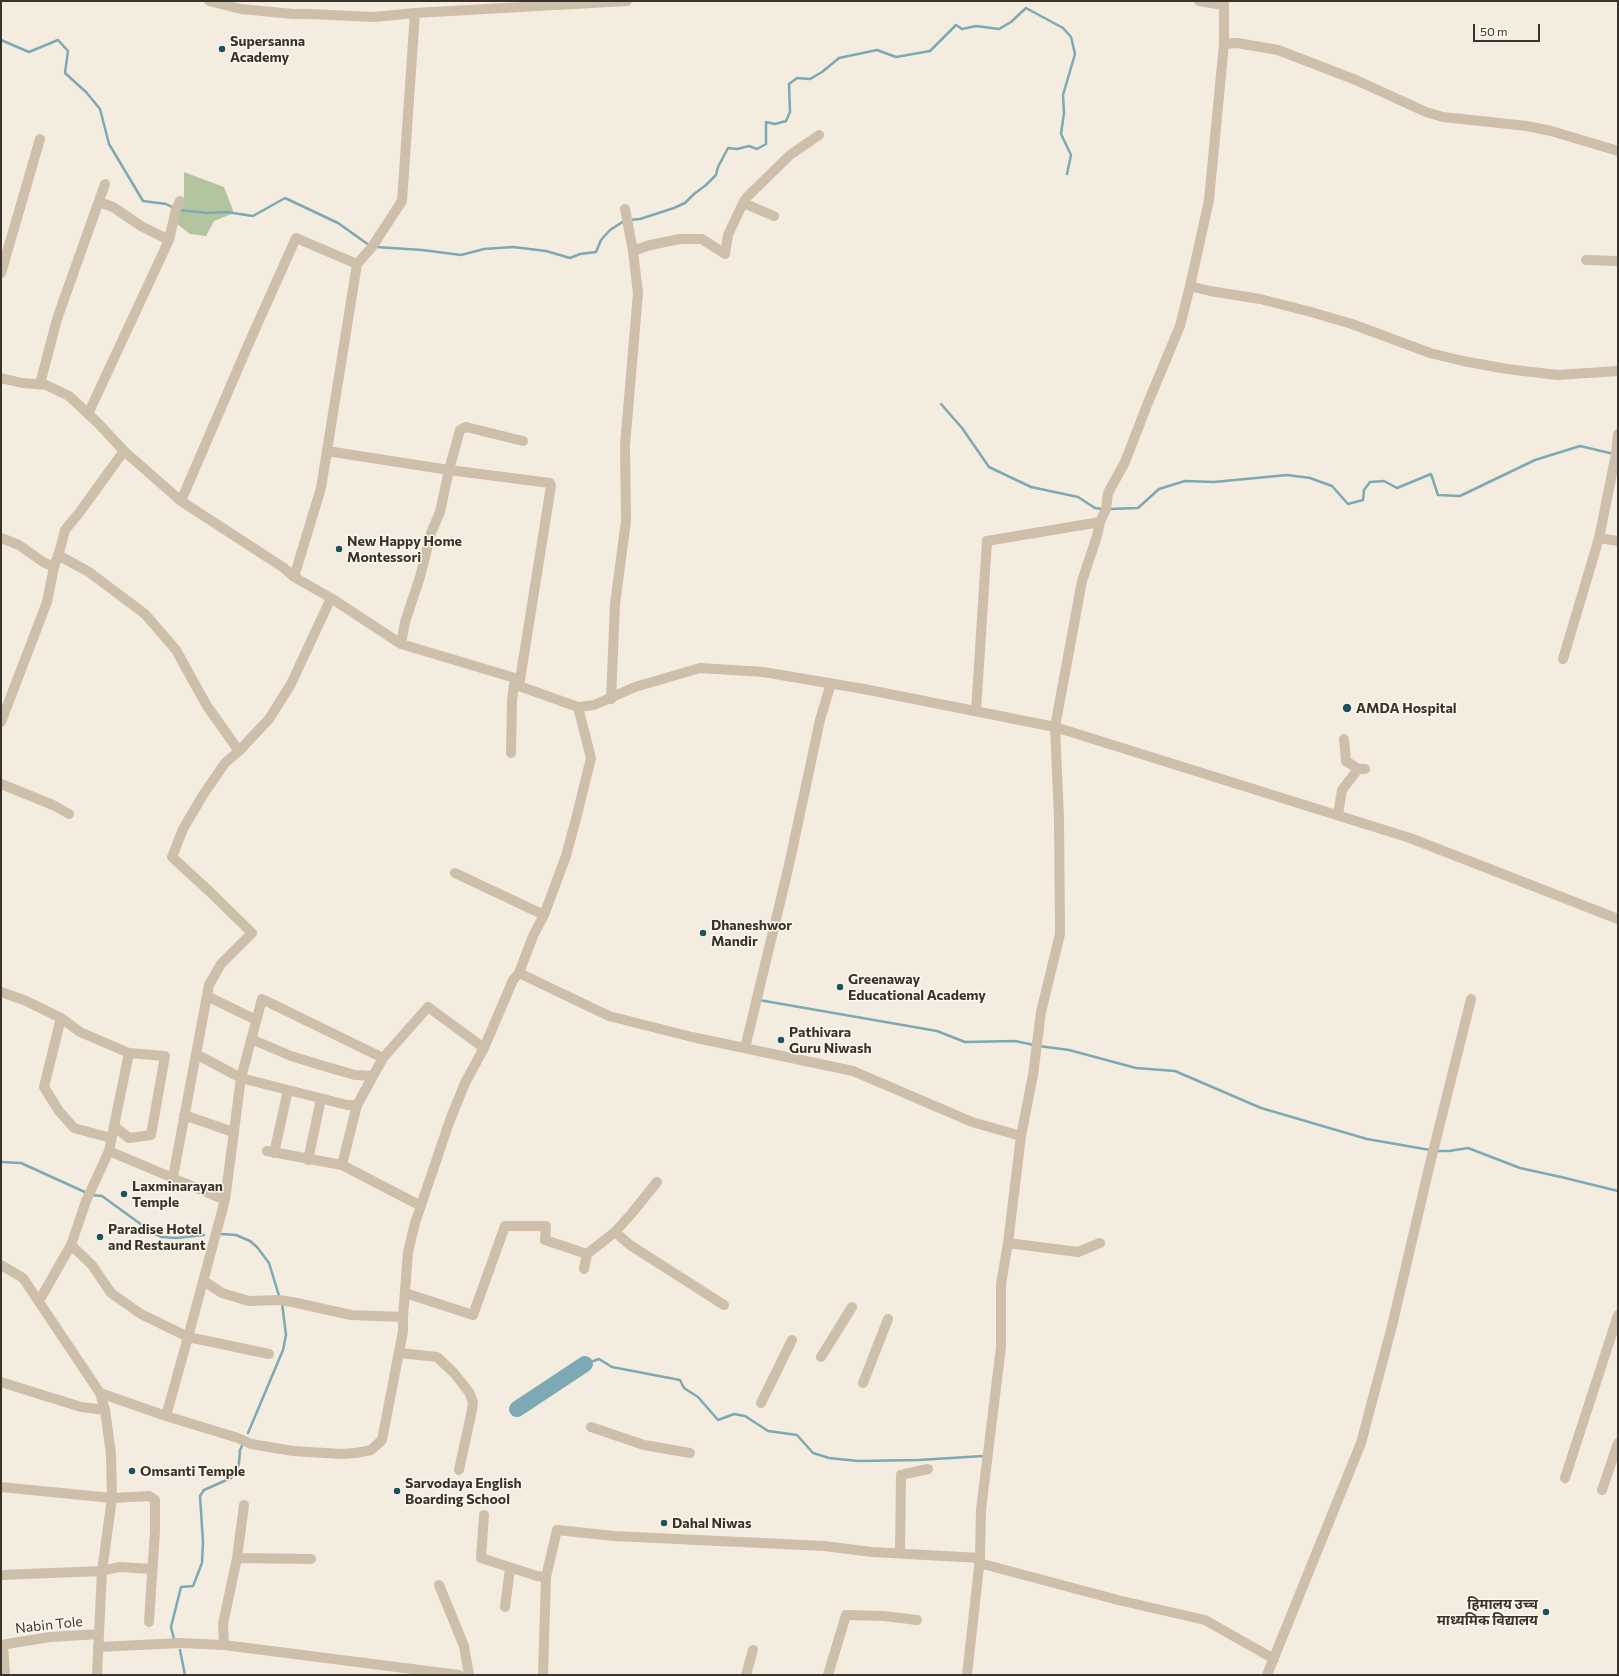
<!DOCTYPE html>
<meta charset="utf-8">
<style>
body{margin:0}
#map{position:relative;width:1619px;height:1676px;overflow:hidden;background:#f4eddf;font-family:Commissioner,sans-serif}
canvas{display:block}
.frame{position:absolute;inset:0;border:2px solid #3b322a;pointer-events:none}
.scale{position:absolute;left:1473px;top:24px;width:67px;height:18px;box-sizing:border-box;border:2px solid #3b322a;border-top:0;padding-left:5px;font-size:12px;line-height:14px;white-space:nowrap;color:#3b322a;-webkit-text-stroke:3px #fbf7ec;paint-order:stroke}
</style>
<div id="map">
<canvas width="1619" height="1676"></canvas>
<div class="frame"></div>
<div class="scale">50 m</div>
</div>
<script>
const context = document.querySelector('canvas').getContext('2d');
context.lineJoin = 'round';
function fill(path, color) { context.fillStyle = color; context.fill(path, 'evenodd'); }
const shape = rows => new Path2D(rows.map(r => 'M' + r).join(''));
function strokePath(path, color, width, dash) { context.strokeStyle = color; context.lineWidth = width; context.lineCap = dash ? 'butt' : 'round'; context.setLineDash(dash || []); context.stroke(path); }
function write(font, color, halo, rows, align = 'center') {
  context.font = font + ' Commissioner,"Noto Sans Devanagari",sans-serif'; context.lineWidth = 3; context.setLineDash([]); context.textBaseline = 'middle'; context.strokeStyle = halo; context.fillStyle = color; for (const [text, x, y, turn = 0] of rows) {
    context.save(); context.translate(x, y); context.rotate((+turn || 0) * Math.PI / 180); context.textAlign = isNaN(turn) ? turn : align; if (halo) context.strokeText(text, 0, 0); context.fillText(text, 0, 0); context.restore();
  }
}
const green = shape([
 [184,172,224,187,234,213,214,221,206,236,190,234,176,223,184,202]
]);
const stream = shape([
 [1,40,29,52,58,40,68,51,65,73,86,92,100,109,109,144,143,201,166,204,174,208],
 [178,210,208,213,226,212,253,216,285,198,338,223,369,245],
 [629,220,640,219,674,208,685,203,694,194,706,185,716,175,718,167,728,148,737,149,749,146,757,149,766,144,766,122,775,124,786,121,790,112,789,84,797,78,810,79,822,72,839,58,877,50,896,57,930,51,956,25,962,29,976,26,999,29,1011,22,1026,8,1063,28,1071,37,1075,54,1063,95,1064,113,1061,134,1071,155,1067,174],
 [376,247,422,250,461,255,484,249,513,247,546,251,570,258,580,254,596,252,601,240,610,230,624,221],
 [941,404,962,428,989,467,1031,487,1078,497,1095,508,1103,509],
 [1108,509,1138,508,1159,489,1185,481,1214,482,1287,475,1310,478,1332,486,1348,504,1363,500,1364,490,1370,482,1384,481,1397,488,1431,474,1438,495,1460,496,1535,460,1580,446,1614,454],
 [759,1000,937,1031,965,1042,1015,1041,1034,1045],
 [1039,1046,1069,1050,1136,1068,1175,1071,1261,1108,1367,1139,1430,1150],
 [1435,1151,1449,1151,1468,1148,1520,1168,1561,1177,1618,1191],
 [1,1162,21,1163,87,1193],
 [91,1195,102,1196,153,1233,161,1237,177,1238,204,1235],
 [221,1234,236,1235,250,1241,257,1247,269,1263,280,1299],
 [585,1364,599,1359,612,1367,680,1380,684,1388,698,1397,718,1420,734,1414,745,1416,768,1431,797,1435,813,1453,829,1458,858,1461,919,1460,983,1456],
 [248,1433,283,1350,286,1335,282,1303],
 [174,1639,171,1627,181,1587,193,1586,202,1563,203,1542,200,1496,204,1490,231,1478,237,1471,239,1463,240,1450,243,1444],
 [180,1650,185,1675]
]);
const river = shape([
 [517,1409,585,1364]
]);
const street = shape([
 [209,1,241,9,293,14,308,14,374,17,415,13,627,1],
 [1199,1,1223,5],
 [1224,44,1237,43,1278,50,1356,80,1426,112,1443,117,1527,126,1551,131,1618,151],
 [99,202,113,207,141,226,169,240],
 [774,216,743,203,747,197,790,155,819,135],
 [633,251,650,245,680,239,702,239,725,254,728,235,743,203],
 [1586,260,1618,261],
 [1,273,40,139],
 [1190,286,1210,291,1260,299,1311,312,1352,324,1430,353,1463,361,1507,369,1557,375,1618,371],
 [1,378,22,383,46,385,69,396,98,423,124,451,181,501,284,568,294,577,331,598,401,644,515,678,519,686,578,707,594,705,635,687,700,668,763,672,864,689,1055,727,1410,838,1618,919],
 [40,384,57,319,105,184],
 [88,414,169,240,176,209,180,201],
 [327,451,449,470,460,430,466,427,523,441],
 [181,501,249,343,296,238,357,264],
 [1,538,19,545,43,562,54,567],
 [1599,538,1616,454,1618,434],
 [58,555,89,572,145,614,176,650,207,706,239,751],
 [294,577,321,488,357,264,372,247,402,201,415,13],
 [401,644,405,622,420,577,431,533,440,512,449,470,550,483,551,486,519,686],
 [1563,659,1599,538,1618,541],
 [611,699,615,604,626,521,625,445,638,293,633,251,625,209],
 [976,711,987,541,1100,522],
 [1,722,47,602,54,567,59,553,65,530,79,513,124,451],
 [1344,739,1346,761,1358,769],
 [511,753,512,700,515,678],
 [1,784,53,805,69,814],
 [1338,815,1342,790,1358,769,1365,769],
 [455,873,544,915],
 [519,973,609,1016,692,1037,853,1071,972,1122,1021,1136],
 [1,992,24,1000,61,1018],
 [207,996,256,1020],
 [251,1039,291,1056,327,1067,355,1075,373,1076],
 [745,1048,789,865,820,720,831,683],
 [196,1054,241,1078,347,1105,357,1105,383,1058],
 [184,1115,233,1132],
 [111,1138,74,1128,59,1111,44,1087,61,1018,80,1032,129,1053],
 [109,1151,225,1200],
 [267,1151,342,1165,421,1206],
 [274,1153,288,1090],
 [308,1160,321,1099],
 [342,1165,357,1105],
 [173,1177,209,985,221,964,252,933,208,890,172,857,183,829,203,795,225,763,239,751,269,719,291,684,331,598],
 [615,1232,630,1245,724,1305],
 [1008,1243,1078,1252,1100,1243],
 [71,1245,86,1201,109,1151,114,1126,129,1053,165,1056,151,1135,129,1138,114,1126],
 [587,1254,615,1232,632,1213,657,1182],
 [1,1265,23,1278,100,1393,105,1410,111,1454,112,1498,149,1496,155,1500,155,1531,149,1622],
 [204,1281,222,1293,249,1301,278,1300,292,1302,351,1315,403,1317],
 [405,1293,473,1315,505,1226,546,1226,545,1240,587,1254,584,1269],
 [39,1301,71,1245,92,1265,111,1293,141,1314,188,1337,166,1416,100,1393],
 [400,1353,437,1357,454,1373,469,1392,473,1402,472,1410,459,1470],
 [269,1354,188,1337,225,1200,241,1078,262,999,383,1058,428,1007,484,1048],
 [821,1357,852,1307],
 [1,1382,81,1407,105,1410],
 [863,1383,888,1319],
 [761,1403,792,1340],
 [166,1416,238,1438,251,1444,293,1451,342,1454,356,1453,371,1450,382,1440,403,1331,403,1317,408,1252,415,1223,450,1120,465,1083,484,1048,513,980,519,973,533,936,544,915,566,856,577,815,591,758,578,707],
 [591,1427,644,1445,690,1453],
 [1565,1478,1618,1315],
 [1,1487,112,1498,102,1571,97,1675],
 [1602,1490,1618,1443],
 [484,1515,481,1558,537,1576,546,1577],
 [900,1553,901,1475,928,1469],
 [237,1558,311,1559],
 [979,1563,1118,1600,1205,1620,1274,1659],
 [1,1575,102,1571,119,1567,152,1569],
 [439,1585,464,1646,469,1675],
 [505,1607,510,1568],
 [1,1645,50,1637,99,1634],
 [3,1645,5,1675],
 [224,1645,223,1624,237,1558,244,1505],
 [98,1647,181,1643,224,1645,459,1675],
 [543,1675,546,1577,557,1530,614,1536,824,1546,872,1552,980,1558],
 [746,1675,753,1650],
 [828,1675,846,1615,884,1616,917,1620],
 [967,1675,980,1558,981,1510,1001,1347,1001,1284,1008,1243,1021,1136,1033,1075,1041,1012,1060,934,1059,818,1055,727,1082,581,1097,536,1100,522,1106,509,1108,493,1125,462,1147,405,1180,326,1190,286,1209,200,1224,44,1224,1],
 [1267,1675,1361,1443,1392,1326,1428,1172,1471,999]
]);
const markers = [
 [222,49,4,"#1d515f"],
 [339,549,4,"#1d515f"],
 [1347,708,5,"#1d515f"],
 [703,933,4,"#1d515f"],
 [840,987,4,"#1d515f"],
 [781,1040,4,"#1d515f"],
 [124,1194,4,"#1d515f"],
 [100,1237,4,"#1d515f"],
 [132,1471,4,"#1d515f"],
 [397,1491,4,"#1d515f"],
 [664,1523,4,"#1d515f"],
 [1546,1612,4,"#1d515f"]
];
const poiNames = [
 ["Supersanna",230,41],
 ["Academy",230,57],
 ["New Happy Home",347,541],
 ["Montessori",347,557],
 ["AMDA Hospital",1356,708],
 ["Dhaneshwor",711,925],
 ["Mandir",711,941],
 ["Greenaway",848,979],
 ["Educational Academy",848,995],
 ["Pathivara",789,1032],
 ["Guru Niwash",789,1048],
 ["Laxminarayan",132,1186],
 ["Temple",132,1202],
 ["Paradise Hotel",108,1229],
 ["and Restaurant",108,1245],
 ["Omsanti Temple",140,1471],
 ["Sarvodaya English",405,1483],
 ["Boarding School",405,1499],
 ["Dahal Niwas",672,1523],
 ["हिमालय उच्च",1538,1604,"right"],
 ["माध्यमिक विद्यालय",1538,1620,"right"]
];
const streetNames = [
 ["Nabin Tole",49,1625,-6]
];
fill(green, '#b2c59e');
strokePath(stream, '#7ca9b3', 2.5);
strokePath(river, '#7ca9b3', 16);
strokePath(street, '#cebfaa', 10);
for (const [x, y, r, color] of markers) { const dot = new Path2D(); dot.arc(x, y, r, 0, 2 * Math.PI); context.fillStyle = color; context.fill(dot); strokePath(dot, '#fbf7ec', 1.5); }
write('bold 14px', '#3b322a', '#fbf7ec', poiNames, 'left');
write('14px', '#3b322a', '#fbf7ec', streetNames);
</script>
